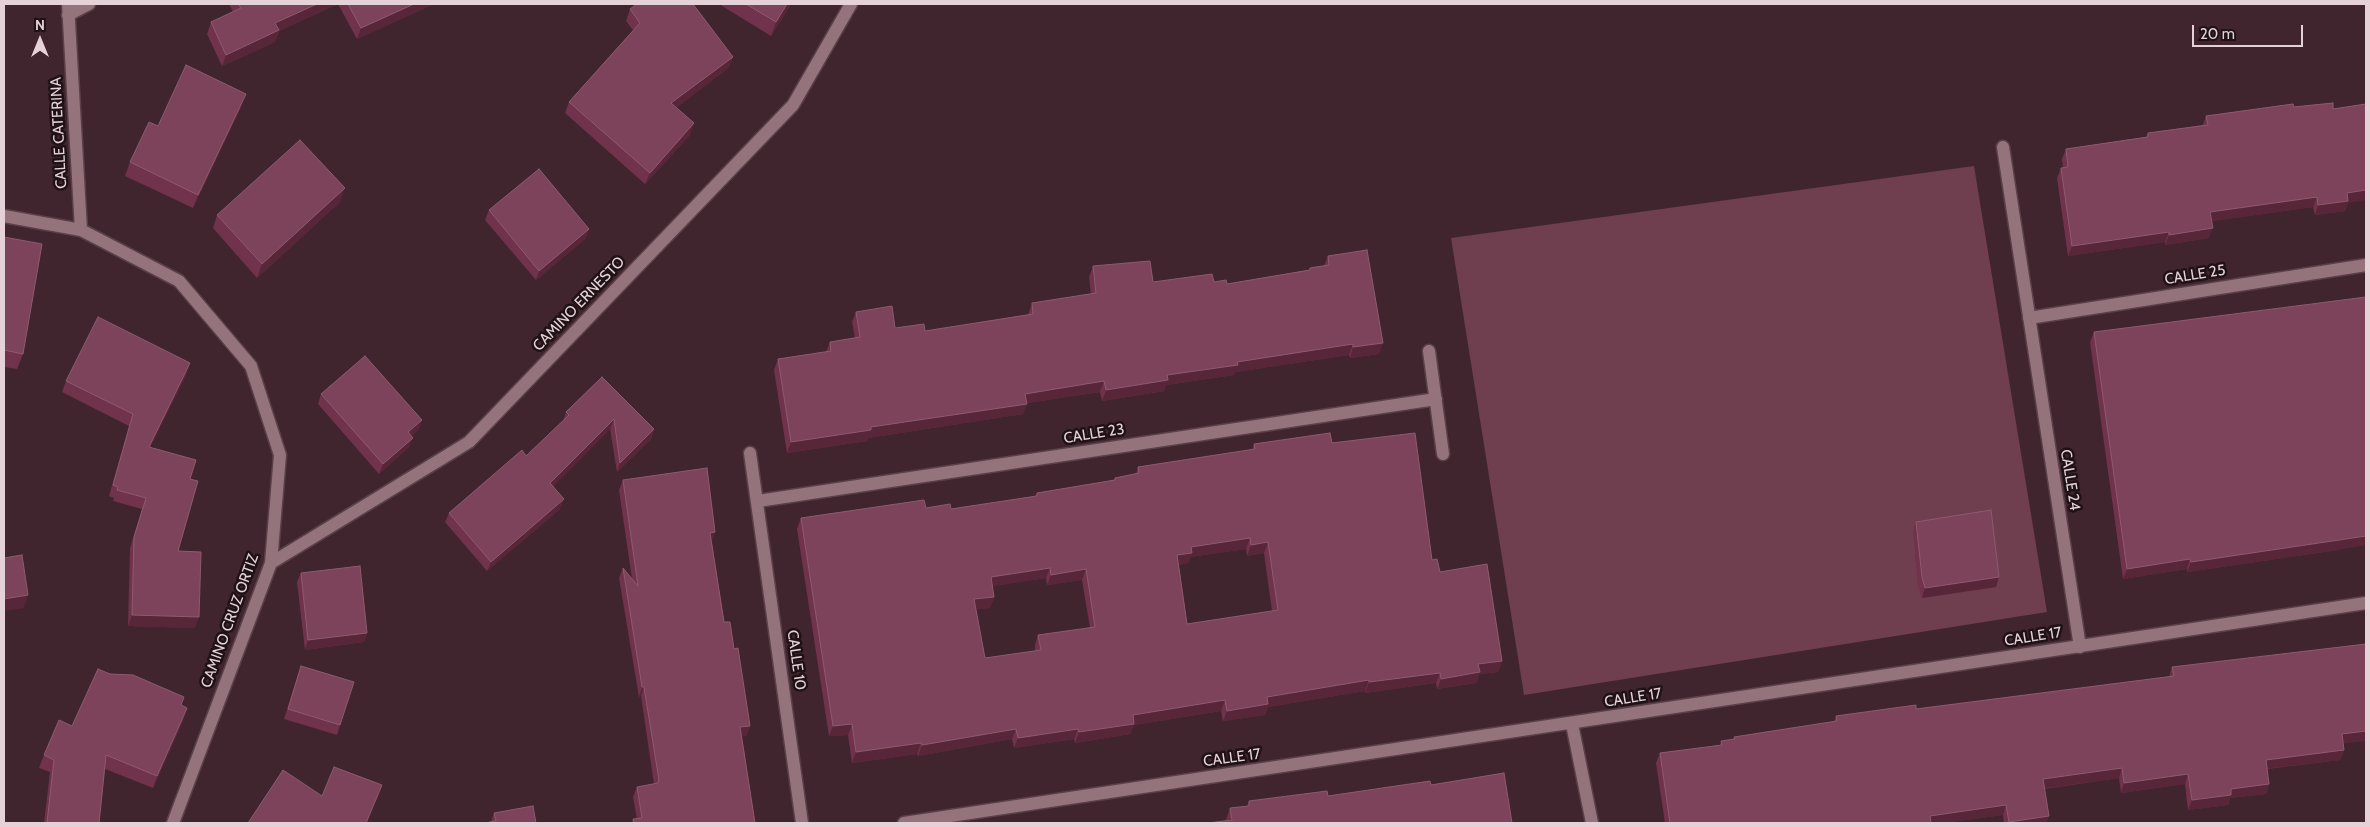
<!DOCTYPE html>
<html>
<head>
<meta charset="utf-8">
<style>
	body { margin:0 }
	#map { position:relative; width:2370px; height:827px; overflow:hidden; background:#40252e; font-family:Cabin,sans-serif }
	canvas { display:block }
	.frame { position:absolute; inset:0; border:5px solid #e5d2d8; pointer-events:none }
	.north { position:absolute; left:15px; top:15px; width:50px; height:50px; -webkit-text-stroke:4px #1f1216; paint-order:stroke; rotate:0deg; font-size:14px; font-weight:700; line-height:20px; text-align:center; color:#e5d2d8 }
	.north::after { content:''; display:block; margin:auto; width:18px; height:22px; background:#e5d2d8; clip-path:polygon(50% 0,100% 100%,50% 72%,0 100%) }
	.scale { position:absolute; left:2192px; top:25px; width:111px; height:22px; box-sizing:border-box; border:2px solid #e5d2d8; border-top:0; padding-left:6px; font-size:15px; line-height:18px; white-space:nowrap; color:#e5d2d8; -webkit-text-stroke:4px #1f1216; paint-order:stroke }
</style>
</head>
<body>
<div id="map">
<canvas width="2370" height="827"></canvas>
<div class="frame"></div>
<div class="north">N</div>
<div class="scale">20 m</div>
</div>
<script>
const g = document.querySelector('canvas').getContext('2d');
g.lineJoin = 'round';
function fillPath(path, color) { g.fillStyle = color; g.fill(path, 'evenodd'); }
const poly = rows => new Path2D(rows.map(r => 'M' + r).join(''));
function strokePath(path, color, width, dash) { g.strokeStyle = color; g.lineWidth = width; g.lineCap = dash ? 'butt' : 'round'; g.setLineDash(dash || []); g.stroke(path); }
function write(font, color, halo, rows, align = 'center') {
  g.font = font + ' Cabin,sans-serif'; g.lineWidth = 5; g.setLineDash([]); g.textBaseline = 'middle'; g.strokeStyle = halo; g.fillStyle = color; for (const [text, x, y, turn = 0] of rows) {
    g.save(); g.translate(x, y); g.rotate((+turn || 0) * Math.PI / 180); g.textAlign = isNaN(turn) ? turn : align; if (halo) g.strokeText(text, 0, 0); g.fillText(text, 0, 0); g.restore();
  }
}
const green = poly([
	[1974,166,2047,612,1524,695,1451,238]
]);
const minor = poly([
	[68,4,81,230],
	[68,15,89,4],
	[2003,147,2080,647],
	[4,216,81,230,179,281,251,366,280,455,271,563,173,823],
	[2029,318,2366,265],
	[1429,351,1443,454],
	[750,453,802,823],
	[758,501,1436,399],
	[271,563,469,442,793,105,851,4],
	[1572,724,1592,823],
	[904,823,2366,603]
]);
const wall = poly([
	[229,4,338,4,279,31,275,42,222,66,207,34,211,22,233,12],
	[338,4,434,4,357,39],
	[719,4,791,4,771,36],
	[630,9,733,57,728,68,676,108,690,135,645,184,565,113,569,102,633,30,626,21],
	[241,107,193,208,125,176,130,162,158,126],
	[2294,107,2348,203,2345,211,2315,215,2313,207,2212,221,2209,238,2165,245,2165,242,2068,256,2057,178,2061,168,2063,168,2062,159,2066,149,2146,137,2148,133,2203,125,2206,116],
	[340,202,257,278,213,228,217,215],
	[489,210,589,229,585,239,536,280,485,220],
	[4,237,23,354,17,369,4,367],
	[1328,256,1379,354,1350,358,1349,355,1235,372,1234,375,1166,385,1164,391,1102,401,1100,392,1027,403,1023,414,868,438,867,441,787,453,774,370,778,359,826,352,830,342,855,338,852,322,856,312,895,328,925,331,1028,315,1032,303,1091,294,1089,277,1093,266,1153,282,1214,282,1227,284,1309,270,1310,268,1324,266],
	[2094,332,2338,550,2187,572,2187,569,2123,579,2090,342],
	[186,375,150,447,190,479,178,551,195,628,128,626,130,548,142,509,113,501,114,498,109,496,129,426,62,392,66,381],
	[602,377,654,429,651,439,617,472,610,429,553,486,560,509,487,571,445,522,449,513,526,456,563,421,566,412],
	[321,394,419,429,411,436,409,447,379,474,318,404],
	[1332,443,1432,560,1502,661,1498,672,1479,674,1476,683,1437,689,1436,683,1365,693,1365,691,1268,707,1265,715,1223,721,1221,711,1134,725,1130,734,1075,743,1074,739,1014,748,1012,739,918,756,917,754,852,763,848,735,829,736,797,529,801,518,926,508,951,509,1035,496,1037,493,1114,480,1115,478,1136,474,1138,467,1252,450,1254,444],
	[1246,549,1247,556,1264,553,1272,611,1187,624,1179,565,1188,563,1190,557],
	[1046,578,1047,585,1082,580,1090,628,1038,635,1035,645,1035,651,985,658,976,609,990,608,994,597,992,586],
	[623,480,712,542,724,622,734,649,750,726,746,736,742,736,755,823,632,823,633,819,637,819,633,797,637,787,654,784,641,696,639,697,619,578,623,568,632,579,619,490],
	[1916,522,1996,587,1922,598,1918,586,1913,531],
	[301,573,367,633,364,642,305,650,297,582],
	[301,666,340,725,337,735,284,719],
	[2172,667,2343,744,2344,750,2340,760,2267,769,2269,784,2266,794,2230,798,2228,805,2188,810,2185,784,2121,793,2119,778,2044,789,2049,816,2046,823,2004,823,2003,815,1944,823,1665,823,1656,763,1660,753,1720,746,1721,741,1733,739,1734,737,1834,722,1836,716,1916,709,2169,677],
	[181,706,183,721,153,788,105,769,99,823,44,823,50,772,39,768,44,755,72,726],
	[1431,785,1226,820,1230,808,1247,806,1249,801,1328,796],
	[494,813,536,823,491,822]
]);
const shadedWall = poly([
	[317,4,338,4,279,31,275,42,222,66,226,55,275,23],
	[414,4,434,4,357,39,361,28],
	[787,4,791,4,771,36,776,22],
	[733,57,728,68,667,115,671,103],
	[246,94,241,107,193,208,198,195],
	[694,123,690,135,645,184,650,173],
	[345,188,340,202,257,278,262,264],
	[2366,190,2366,200,2348,203,2345,211,2315,215,2318,205,2347,193],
	[2317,197,2313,207,2207,222,2210,212],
	[2213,228,2209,238,2165,245,2169,235],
	[589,229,585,239,536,280,539,271],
	[2169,232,2165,242,2068,256,2072,246],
	[1383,343,1379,354,1350,358,1353,347],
	[1353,344,1349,355,1235,372,1234,375,1166,385,1164,391,1102,401,1106,390,1167,375,1237,362],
	[190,363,186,375,145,458,149,447],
	[1104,381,1100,392,1021,404,1025,394],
	[1027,404,1023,414,868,438,867,441,787,453,791,442,871,427],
	[614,419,610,429,547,493,550,483],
	[422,420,419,429,405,441,408,432],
	[654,429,651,439,617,472,620,463],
	[413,438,409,447,379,474,383,464],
	[564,499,560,509,487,571,491,562],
	[715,532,712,542,710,533],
	[2366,536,2366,545,2338,550,2187,572,2191,562],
	[1250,538,1246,549,1190,557,1188,563,1173,566,1177,555,1191,547],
	[1268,542,1264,553,1247,556,1251,545],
	[2190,559,2187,569,2123,579,2127,569],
	[1050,568,1046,578,987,587,991,577],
	[1086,569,1082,580,1047,585,1051,575],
	[1999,577,1996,587,1922,598,1925,588],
	[28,595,24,608,4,611,4,599],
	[994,597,990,608,970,610,974,599],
	[132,615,199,617,195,628,128,626],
	[367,633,364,642,305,650,308,640],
	[1502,661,1498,672,1479,674,1476,683,1437,689,1441,679,1478,664],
	[1440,673,1436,683,1365,693,1369,682],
	[1369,680,1365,691,1268,707,1265,715,1223,721,1227,711,1267,697],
	[642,687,644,687,641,696,639,697],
	[1225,700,1221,711,1134,725,1130,734,1075,743,1079,732,1133,715],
	[187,708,183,721,153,788,157,776],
	[852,724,848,735,829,736,833,726],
	[750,726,746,736,737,737,740,727],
	[1016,729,1012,739,918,756,922,745],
	[1078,729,1074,739,1014,748,1018,738],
	[2366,731,2366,741,2338,744,2342,734],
	[921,743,917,754,852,763,856,752],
	[2344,750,2340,760,2263,769,2266,760],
	[2122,768,2119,778,2040,789,2043,779],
	[2188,774,2185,784,2121,793,2124,783],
	[2269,784,2266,794,2230,798,2228,805,2188,810,2192,800,2231,789],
	[382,785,367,823,366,823],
	[2006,805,2003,815,1944,823,1927,823,1930,816],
	[2049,816,2046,823,2009,823,2009,822]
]);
const building = poly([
	[238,4,317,4,275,23,279,30,226,55,211,22,241,8,238,4],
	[348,4,414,4,361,28,348,4],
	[637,4,693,4,733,57,671,103,694,123,650,173,569,102,640,23,630,9,637,4],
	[746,4,787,4,776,22,746,4],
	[186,65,246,94,198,195,130,162,149,122,158,126,186,65],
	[2333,103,2333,109,2366,104,2366,190,2347,193,2348,201,2318,205,2317,197,2210,212,2213,228,2169,235,2169,232,2072,246,2061,168,2068,167,2066,149,2148,137,2148,133,2208,125,2206,116,2293,104,2294,107,2333,103],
	[300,140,345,188,262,264,217,215,300,140],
	[539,169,589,229,539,271,489,210,539,169],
	[4,237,42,244,23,354,4,350,4,237],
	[1367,250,1383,343,1353,347,1353,344,1237,362,1238,365,1167,375,1168,380,1106,390,1104,381,1025,394,1027,404,871,427,871,430,791,442,778,359,831,351,830,342,860,337,856,312,892,306,895,328,924,324,925,331,1033,314,1032,303,1096,293,1093,266,1150,261,1153,282,1212,274,1214,282,1226,280,1227,284,1310,270,1310,268,1329,265,1328,256,1367,250],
	[2366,297,2366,536,2191,562,2190,559,2127,569,2094,332,2366,297],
	[98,317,190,363,149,447,196,460,190,479,198,481,178,551,201,552,199,617,132,615,134,537,146,498,117,490,118,487,113,485,133,414,66,381,98,317],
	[365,356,422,420,408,432,413,438,383,464,321,394,365,356],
	[602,377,654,429,620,463,614,419,550,483,564,499,491,562,449,513,522,450,526,456,569,415,566,412,602,377],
	[1330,433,1332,443,1415,433,1432,560,1437,559,1440,572,1487,564,1502,661,1478,664,1480,672,1441,679,1440,673,1369,682,1369,680,1267,697,1268,704,1227,711,1225,700,1133,715,1134,724,1079,732,1078,729,1018,738,1016,729,922,745,921,743,856,752,852,724,833,726,801,518,924,500,926,508,950,504,951,509,1037,496,1037,493,1115,480,1115,478,1139,473,1138,467,1255,449,1254,444,1330,433],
	[1250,538,1251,545,1268,542,1278,610,1187,624,1177,555,1192,553,1191,547,1250,538],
	[1050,568,1051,575,1086,569,1095,627,1038,635,1041,650,985,658,974,599,994,597,991,577,1050,568],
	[707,468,715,532,710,533,724,622,730,622,734,649,738,648,750,726,740,727,755,823,634,823,633,819,642,818,637,787,658,783,659,780,644,687,642,687,623,568,638,586,623,480,707,468],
	[1991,510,1999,577,1925,588,1922,577,1916,522,1991,510],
	[22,555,28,595,4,599,4,558,22,555],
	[360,566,367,633,308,640,301,573,360,566],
	[2366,644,2366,731,2342,734,2344,750,2266,760,2269,784,2231,789,2231,795,2192,800,2188,774,2124,783,2122,768,2043,779,2049,816,2009,822,2006,805,1930,816,1931,823,1670,823,1660,753,1722,745,1721,741,1735,739,1734,737,1837,721,1836,716,1916,705,1916,709,2174,676,2172,667,2366,644],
	[301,666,354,682,340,725,288,709,301,666],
	[98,669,110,674,133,675,184,697,181,705,187,708,157,776,106,755,99,823,47,823,54,760,44,755,59,720,72,726,98,669],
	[334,767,382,785,366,823,248,823,283,770,322,796,334,767],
	[1504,773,1512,823,1208,823,1232,820,1230,808,1249,806,1249,801,1327,791,1328,796,1430,781,1431,785,1504,773],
	[533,806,536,823,484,823,496,821,494,813,533,806]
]);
const streetNames = [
	["CALLE CATERINA",59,133,-93],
	["CALLE 25",2195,275,-9],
	["CAMINO ERNESTO",579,304,-46],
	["CALLE 23",1094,434,-9],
	["CALLE 24",2070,480,81],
	["CAMINO CRUZ ORTIZ",230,621,-70],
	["CALLE 17",2033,637,-9],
	["CALLE 10",796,660,82],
	["CALLE 17",1633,698,-9],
	["CALLE 17",1232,758,-8]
];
fillPath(green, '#6f3e4f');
strokePath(minor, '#5a4149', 15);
strokePath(minor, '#94737d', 12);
fillPath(wall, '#71324b');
fillPath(shadedWall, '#582639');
fillPath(building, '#7d435a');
strokePath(building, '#8e5a6e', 1);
write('15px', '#e5d2d8', '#1f1216', streetNames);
</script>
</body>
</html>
